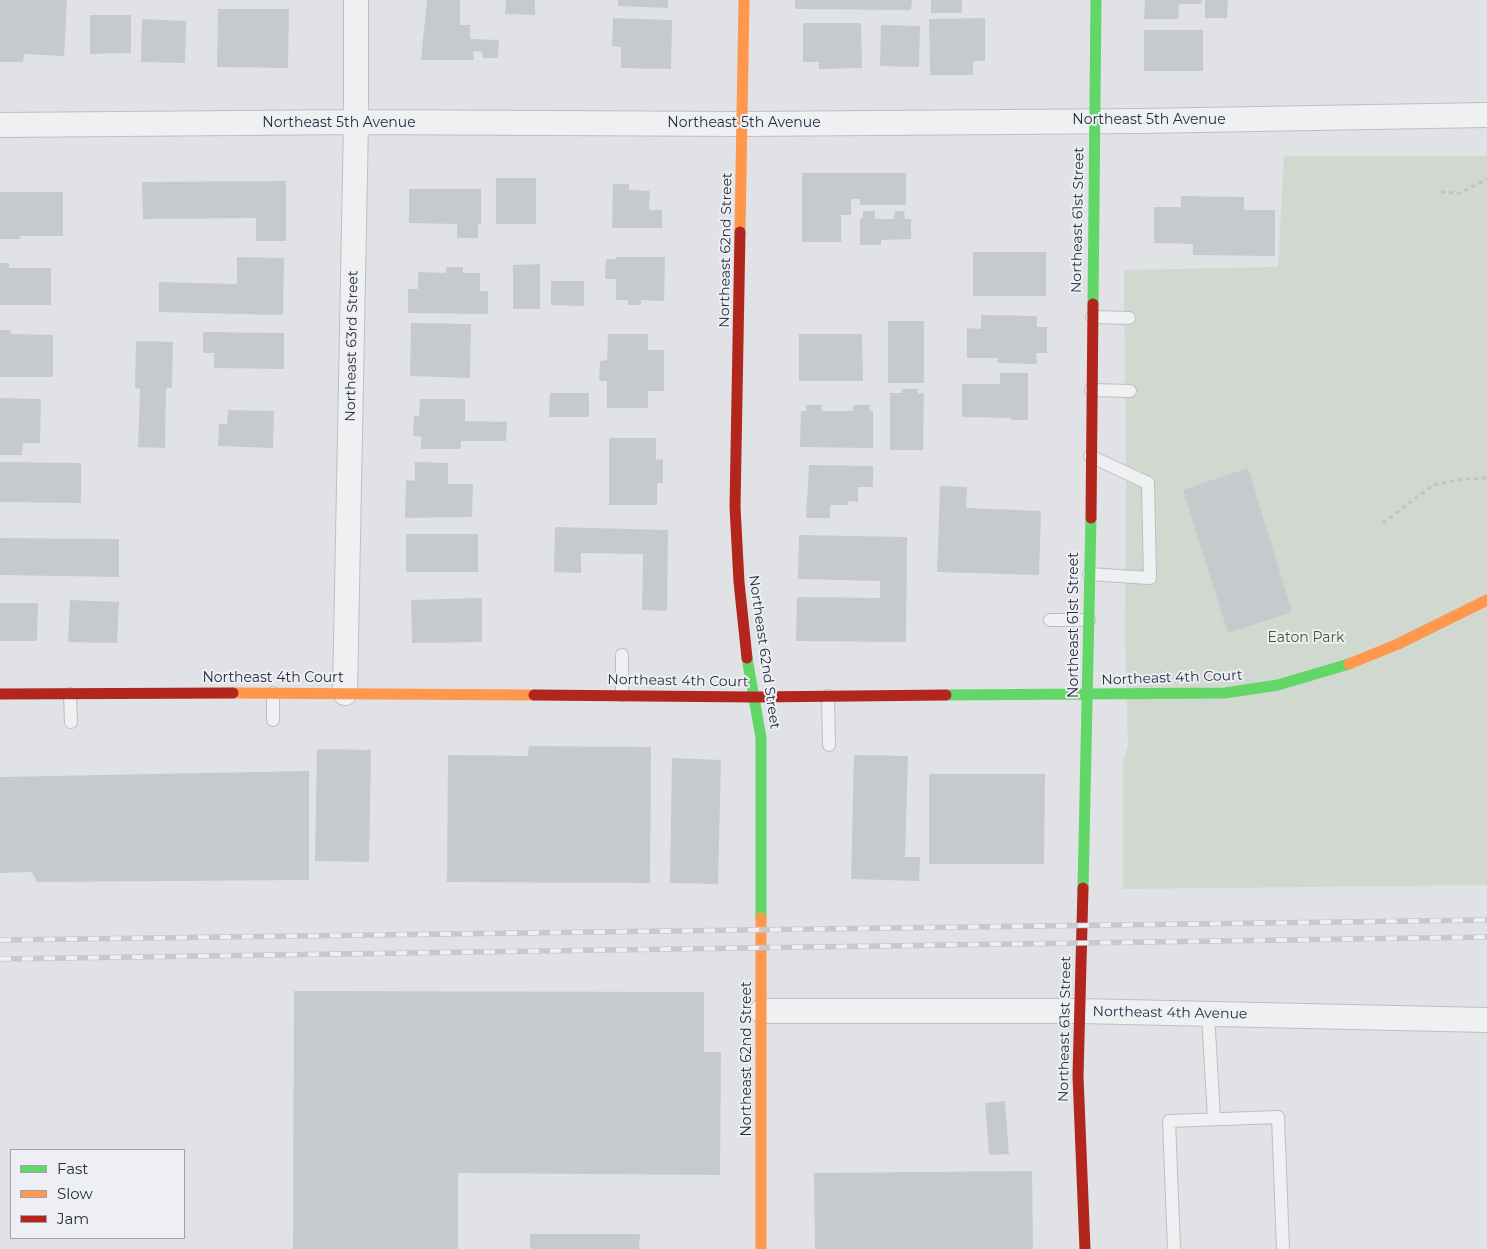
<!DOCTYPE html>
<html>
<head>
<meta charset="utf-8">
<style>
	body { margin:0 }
	#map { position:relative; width:1487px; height:1249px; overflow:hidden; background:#e0e2e5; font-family:Montserrat,sans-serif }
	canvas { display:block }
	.legend { position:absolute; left:10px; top:1149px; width:175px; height:90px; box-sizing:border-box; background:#edeff4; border:1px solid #9ea2ab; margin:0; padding:6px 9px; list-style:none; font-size:15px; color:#282e3d }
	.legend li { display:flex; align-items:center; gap:10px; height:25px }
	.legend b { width:25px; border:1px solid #9ea2ab }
</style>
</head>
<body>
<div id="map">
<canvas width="1487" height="1249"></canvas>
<ul class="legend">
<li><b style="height:6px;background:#63d668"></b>Fast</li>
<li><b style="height:6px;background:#ff974d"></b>Slow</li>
<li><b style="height:6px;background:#b3261e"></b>Jam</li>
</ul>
</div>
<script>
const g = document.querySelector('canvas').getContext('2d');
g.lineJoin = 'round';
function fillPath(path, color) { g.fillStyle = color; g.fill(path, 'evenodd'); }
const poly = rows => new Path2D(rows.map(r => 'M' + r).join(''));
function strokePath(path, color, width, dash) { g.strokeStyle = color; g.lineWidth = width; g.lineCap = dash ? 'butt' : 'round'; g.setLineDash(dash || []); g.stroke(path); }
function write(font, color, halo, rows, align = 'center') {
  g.font = font + ' Montserrat,sans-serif'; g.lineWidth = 4; g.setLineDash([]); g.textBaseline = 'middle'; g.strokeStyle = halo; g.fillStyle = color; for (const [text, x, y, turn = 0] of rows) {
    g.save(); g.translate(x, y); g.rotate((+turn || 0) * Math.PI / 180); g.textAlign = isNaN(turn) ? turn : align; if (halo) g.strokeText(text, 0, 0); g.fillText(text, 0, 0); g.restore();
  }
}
const green = poly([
	[1284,156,1487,156,1487,885,1123,889,1123,762,1128,745,1125,639,1126,464,1124,270,1278,267]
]);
const building = poly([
	[0,0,67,0,64,56,24,54,23,62,0,62],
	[427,0,460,0,460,25,470,25,470,39,499,40,498,58,483,58,482,52,473,51,474,60,421,60],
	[506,0,535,0,535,15,505,14],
	[618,0,668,0,668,8,618,6],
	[795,0,912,0,911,10,795,9],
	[931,0,962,0,962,13,931,13],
	[1145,0,1202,0,1201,4,1179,4,1178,19,1144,19],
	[1205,0,1228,0,1227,18,1205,18],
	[218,9,289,9,288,68,217,67],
	[90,15,131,15,131,53,90,54],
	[613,18,672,20,671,69,621,68,621,47,612,46],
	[985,18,985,61,973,61,973,75,930,75,929,19],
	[142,19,186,21,185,63,141,62],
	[803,23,861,23,862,68,819,69,819,62,803,62],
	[881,25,920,26,919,67,880,66],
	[1144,30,1203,30,1203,71,1144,71],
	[802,173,906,173,906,205,860,205,860,199,851,199,851,215,841,215,841,242,802,242],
	[496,178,536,178,536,224,496,224],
	[286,181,286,241,256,241,256,218,143,219,142,182],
	[613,184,629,184,629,190,650,191,649,210,662,210,662,228,612,228],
	[409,189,481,189,481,224,478,223,478,238,457,238,457,224,409,223],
	[0,192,63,192,63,236,19,236,20,239,0,239],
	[1181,196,1244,197,1244,210,1275,210,1275,256,1193,255,1193,244,1154,243,1154,207,1181,207],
	[863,211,875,211,875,219,894,219,895,211,904,211,905,219,911,219,911,239,881,240,881,245,860,245,860,219,863,218],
	[973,252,1046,252,1046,296,973,296],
	[237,257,284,258,283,315,159,312,159,282,237,284],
	[616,257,665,257,664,301,641,300,641,305,628,305,628,300,616,300,616,279,605,279,606,259,616,259],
	[0,263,9,263,9,268,51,268,51,305,0,305],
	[540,264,540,309,513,309,513,265],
	[446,267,463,267,463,273,480,273,480,291,488,291,488,314,408,313,408,289,418,289,418,272,446,273],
	[551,281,584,281,584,306,551,305],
	[981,315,1037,316,1037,327,1047,327,1047,353,1036,353,1037,364,997,363,998,358,967,358,967,328,981,329],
	[888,321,924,321,924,383,888,383],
	[411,323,471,324,470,378,410,376],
	[0,330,11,330,11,334,53,335,53,377,0,377],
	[203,332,284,333,284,369,214,368,214,353,203,353],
	[608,334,648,334,648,350,664,350,664,391,648,391,648,408,607,408,607,381,599,381,600,361,607,360],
	[799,334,862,334,863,381,799,381],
	[136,341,173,342,172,388,166,388,165,448,138,447,140,389,135,388],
	[1000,373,1028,373,1028,420,1011,420,1011,418,962,417,962,384,1000,384],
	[902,389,918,389,918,394,924,393,923,450,890,450,890,393,902,393],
	[550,393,589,393,589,417,549,417],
	[0,398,41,399,40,443,23,443,22,455,0,455],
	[420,399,465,399,465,421,507,422,506,441,461,441,461,449,421,449,421,437,413,436,414,416,419,416],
	[806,405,822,405,822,411,853,411,853,405,870,405,870,411,873,411,873,448,800,447,801,411,806,411],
	[228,410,274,411,273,448,218,446,219,424,227,424],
	[609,438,656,438,656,460,663,459,663,483,657,483,657,505,609,505],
	[0,462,81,463,81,503,0,502],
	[415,462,448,463,448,484,473,484,472,517,405,518,406,480,415,481],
	[809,465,873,466,873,487,858,487,858,502,848,501,848,505,830,505,830,518,806,518],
	[1248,468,1292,612,1228,633,1183,490],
	[940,486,967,487,966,508,1041,511,1039,575,937,572],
	[555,527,668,530,667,611,642,610,643,554,581,553,581,573,554,572],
	[406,534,478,534,478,572,406,572],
	[799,535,907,537,906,642,796,641,797,597,880,598,880,581,798,579],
	[0,538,119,539,119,577,0,575],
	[482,598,482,642,412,643,411,600],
	[70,600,119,602,117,643,68,642],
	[0,603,38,603,37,641,0,641],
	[529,746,651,747,650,883,447,882,448,755,528,756],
	[317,749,371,750,369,862,315,861],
	[854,755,908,756,905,857,920,857,919,881,851,879],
	[672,758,721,760,718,884,670,883],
	[309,771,309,880,37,882,32,872,0,873,0,777],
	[929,774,1045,774,1044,864,929,864],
	[294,991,704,992,704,1052,721,1052,720,1175,458,1173,458,1249,293,1249],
	[1005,1101,1009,1154,989,1155,985,1103],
	[1032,1171,1033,1249,815,1249,814,1173],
	[530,1234,640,1234,639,1249,530,1249]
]);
const path = poly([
	[1441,192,1460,193,1487,179],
	[1383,523,1433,485,1462,479,1487,478]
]);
const lane = poly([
	[1092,317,1129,318],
	[1091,390,1130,391],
	[1089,574,1150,578,1148,483,1090,456],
	[1050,620,1089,620],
	[622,655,622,695],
	[273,693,273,720],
	[70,694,71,722],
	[828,696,829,745],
	[1208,1014,1214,1118],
	[1174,1249,1169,1121,1278,1117,1283,1249]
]);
const street = poly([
	[0,125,356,122,743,124,1141,121,1487,115],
	[345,693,356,122,356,0],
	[762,1011,1079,1011,1487,1020]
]);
const fast = poly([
	[1093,304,1096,0],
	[747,658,761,738,761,918],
	[946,695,1225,693,1278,685,1349,664],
	[1083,888,1091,518]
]);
const slow = poly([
	[740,232,744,0],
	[1349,664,1398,644,1487,600],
	[233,693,534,695],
	[761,918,761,1249]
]);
const jam = poly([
	[740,232,735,507,739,582,747,658],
	[1091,518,1093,304],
	[0,694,233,693],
	[534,695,755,697,946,695],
	[1083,888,1078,1076,1085,1249]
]);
const rail = poly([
	[0,940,1487,920],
	[0,959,1487,937]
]);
const streetNames = [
	["Northeast 5th Avenue",1149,120],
	["Northeast 5th Avenue",339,123],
	["Northeast 5th Avenue",744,123],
	["Northeast 61st Street",1078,220,-89],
	["Northeast 62nd Street",726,250,-89],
	["Northeast 63rd Street",352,346,-89],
	["Northeast 61st Street",1074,625,-90],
	["Northeast 62nd Street",764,652,82],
	["Northeast 4th Court",273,678],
	["Northeast 4th Court",1172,678,-2],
	["Northeast 4th Court",678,681,1],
	["Northeast 4th Avenue",1170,1013,1],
	["Northeast 61st Street",1065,1029,-89],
	["Northeast 62nd Street",747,1059,-90]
];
const parkNames = [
	["Eaton Park",1306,638]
];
fillPath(green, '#d0d8d0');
fillPath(building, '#c7cacd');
strokePath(lane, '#bdbfc2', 14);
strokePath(street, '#bdbfc2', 26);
strokePath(path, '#c1c3c8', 3, [4, 4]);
strokePath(lane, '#eff0f1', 12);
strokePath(street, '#eff0f1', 24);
strokePath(fast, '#63d668', 11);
strokePath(slow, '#ff974d', 11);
strokePath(jam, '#b3261e', 11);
strokePath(rail, '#c8c9cc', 5.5);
strokePath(rail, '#edeff4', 4, [11]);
write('14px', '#282e3d', '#edeff4', streetNames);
write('14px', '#3a5836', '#edeff4', parkNames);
</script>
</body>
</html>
